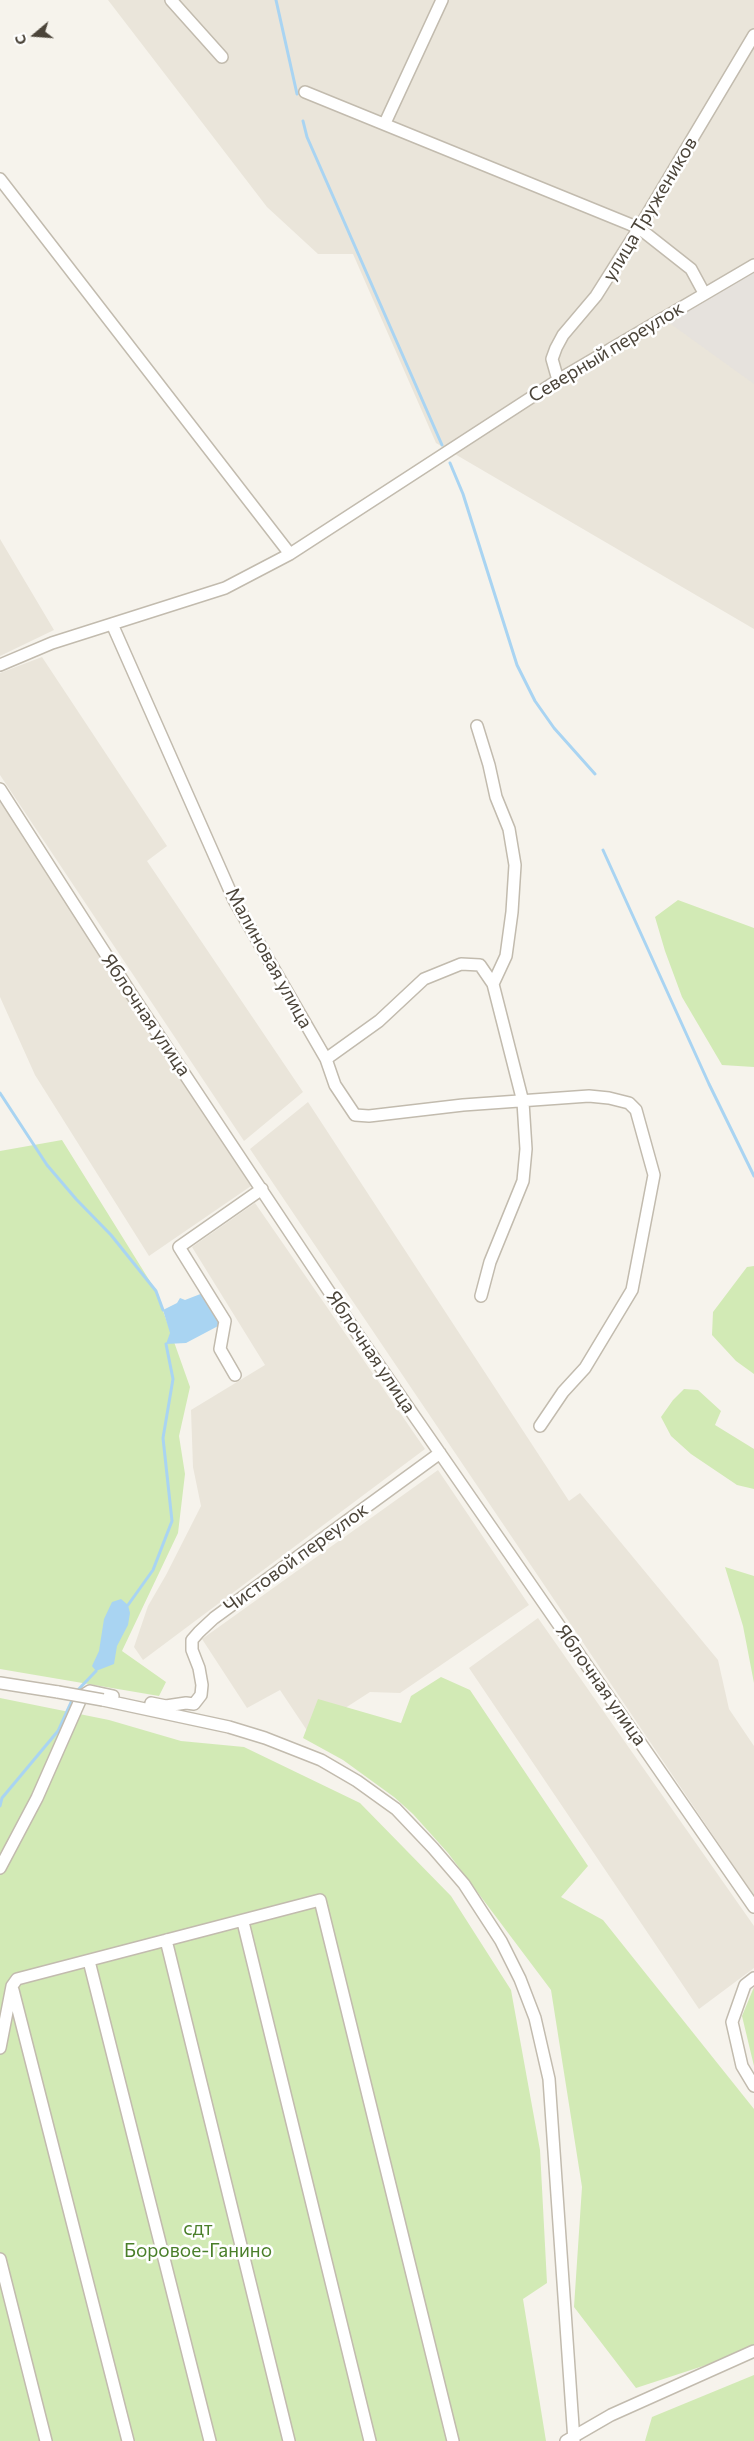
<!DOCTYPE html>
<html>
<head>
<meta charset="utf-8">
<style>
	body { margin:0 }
	#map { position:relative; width:754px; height:2441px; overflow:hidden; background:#f6f3ec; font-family:Commissioner,sans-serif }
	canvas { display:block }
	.north { position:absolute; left:10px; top:10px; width:50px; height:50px; -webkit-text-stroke:4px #fff; paint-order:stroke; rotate:252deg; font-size:14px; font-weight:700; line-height:20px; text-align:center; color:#4b4439 }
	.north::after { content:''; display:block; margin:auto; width:18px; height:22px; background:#4b4439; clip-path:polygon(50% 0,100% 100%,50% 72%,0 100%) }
</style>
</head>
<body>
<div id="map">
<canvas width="754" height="2441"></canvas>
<div class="north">С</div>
</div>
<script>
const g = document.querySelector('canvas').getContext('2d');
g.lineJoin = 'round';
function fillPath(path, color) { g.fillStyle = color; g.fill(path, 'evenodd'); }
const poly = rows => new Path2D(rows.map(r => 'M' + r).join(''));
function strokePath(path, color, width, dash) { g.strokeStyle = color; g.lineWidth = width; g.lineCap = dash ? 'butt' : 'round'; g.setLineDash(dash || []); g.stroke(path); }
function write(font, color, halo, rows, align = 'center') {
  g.font = font + ' Commissioner,sans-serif'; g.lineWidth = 5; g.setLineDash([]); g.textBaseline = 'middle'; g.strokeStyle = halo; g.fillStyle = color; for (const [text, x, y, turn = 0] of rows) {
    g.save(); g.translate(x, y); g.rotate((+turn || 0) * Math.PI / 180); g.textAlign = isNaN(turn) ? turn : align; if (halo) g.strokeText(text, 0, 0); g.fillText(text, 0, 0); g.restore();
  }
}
const residential = poly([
	[108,0,754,0,754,629,436,443,353,254,318,254,267,207],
	[0,539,54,630,0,656],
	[42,657,167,846,147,861,303,1092,244,1141,0,775,0,673],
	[0,799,251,1186,149,1256,35,1075,0,997],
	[308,1102,569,1501,580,1493,718,1660,729,1709,754,1746,754,1896,250,1149],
	[255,1203,425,1449,143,1660,134,1647,148,1606,166,1575,201,1506,193,1467,191,1410,265,1365,192,1247],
	[438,1470,529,1605,400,1693,370,1692,308,1732,280,1690,247,1708,202,1639],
	[538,1618,754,1926,754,1968,699,2009,469,1668]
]);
const industrial = poly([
	[754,272,754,384,668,322]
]);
const green = poly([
	[678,900,754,928,754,1067,722,1065,682,997,665,951,655,917],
	[62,1140,156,1291,190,1387,179,1436,185,1474,178,1533,122,1651,166,1682,159,1696,0,1669,0,1151],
	[754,1266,754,1374,736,1361,712,1335,713,1312,747,1267],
	[684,1389,698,1390,721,1411,715,1425,754,1449,754,1489,737,1485,691,1454,671,1436,661,1417,673,1400],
	[725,1567,754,1576,754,1683,743,1626],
	[441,1677,470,1690,588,1866,561,1897,603,1920,754,2109,754,2349,749,2351,636,2388,574,2307,582,2187,551,1990,448,1853,413,1814,394,1797,343,1760,303,1738,318,1699,401,1723,411,1696],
	[0,1698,109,1720,181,1741,244,1747,360,1803,451,1896,511,1990,540,2150,547,2283,523,2299,546,2441,0,2441],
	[754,1987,754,2066,742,2016],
	[754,2375,754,2441,645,2441,652,2417]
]);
const water = poly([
	[203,1293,220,1325,186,1343,166,1344,170,1333,163,1310,177,1303,180,1298,185,1300],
	[121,1599,128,1605,130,1613,128,1625,117,1646,114,1664,96,1671,92,1666,99,1651,104,1619,112,1602]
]);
const stream = poly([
	[276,0,297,94],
	[303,121,307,137,442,445],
	[450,463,463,494,517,665,535,701,554,728,595,774],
	[603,850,709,1084,754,1176],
	[0,1093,47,1165,76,1199,111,1235,156,1291,163,1310],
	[128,1605,153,1570,172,1521,163,1438,173,1379,166,1344],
	[76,1692,96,1671],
	[0,1806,2,1798,58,1731,73,1698]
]);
const street = poly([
	[171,0,222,57],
	[305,92,639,228,691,269,704,293],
	[385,123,442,0],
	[0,179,290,554],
	[558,380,552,359,556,348,563,335,596,296,639,228,754,35],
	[112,624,234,900,326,1059,335,1085,355,1115,369,1116,463,1105,589,1096,609,1098,629,1103,636,1110,654,1175,632,1290,585,1368,563,1392,540,1426],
	[0,665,52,643,225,588,290,554,558,380,754,265],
	[477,726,489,765,496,797,509,829,515,865,512,912,506,956,493,984],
	[0,789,130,992,354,1329,754,1907],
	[326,1059,379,1021,424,979,461,964,480,965,493,984,523,1102,526,1149,523,1181,490,1262,481,1296],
	[235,1375,220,1349,225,1321,179,1247,262,1189],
	[0,1683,58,1692],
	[103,1700,229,1727,265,1738,321,1760,357,1781,396,1809,433,1848,464,1884,501,1941,520,1979,535,2018,549,2079,574,2441],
	[151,1703,166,1706,186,1703,194,1704,201,1695,202,1685,199,1668,192,1650,192,1640,199,1632,214,1618,440,1453],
	[0,1868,37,1798,82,1696,90,1691,113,1696],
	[243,1922,370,2441],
	[166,1940,289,2441],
	[89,1961,210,2441],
	[754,1978,745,1985,732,2022,742,2066,754,2086],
	[13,1990,128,2441],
	[0,2048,12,1986,17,1979,320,1900,453,2441],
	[0,2259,46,2441],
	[566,2441,611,2415,754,2351]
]);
const streetBridge = poly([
	[58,1692,103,1700]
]);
const streetNames = [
	["улица Тружеников",650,209,-59],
	["Северный переулок",606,352,-31],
	["Малиновая улица",269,958,61],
	["Яблочная улица",146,1015,56],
	["Яблочная улица",371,1352,56],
	["Чистовой переулок",296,1558,-36],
	["Яблочная улица",601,1685,55]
];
const parkNames = [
	["сдт",198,2229],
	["Боровое-Ганино",198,2251]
];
fillPath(residential, '#eae5da');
fillPath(industrial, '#e6e2dd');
fillPath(green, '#d2eab5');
fillPath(water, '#a9d4f2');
strokePath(stream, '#a9d4f2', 3);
strokePath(street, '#c2bbae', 14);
strokePath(street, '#fff', 11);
strokePath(streetBridge, '#c2bbae', 14, []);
strokePath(streetBridge, '#fff', 11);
write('19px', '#4b4439', '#fff', streetNames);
write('19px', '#4a7f2a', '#fff', parkNames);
</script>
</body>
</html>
